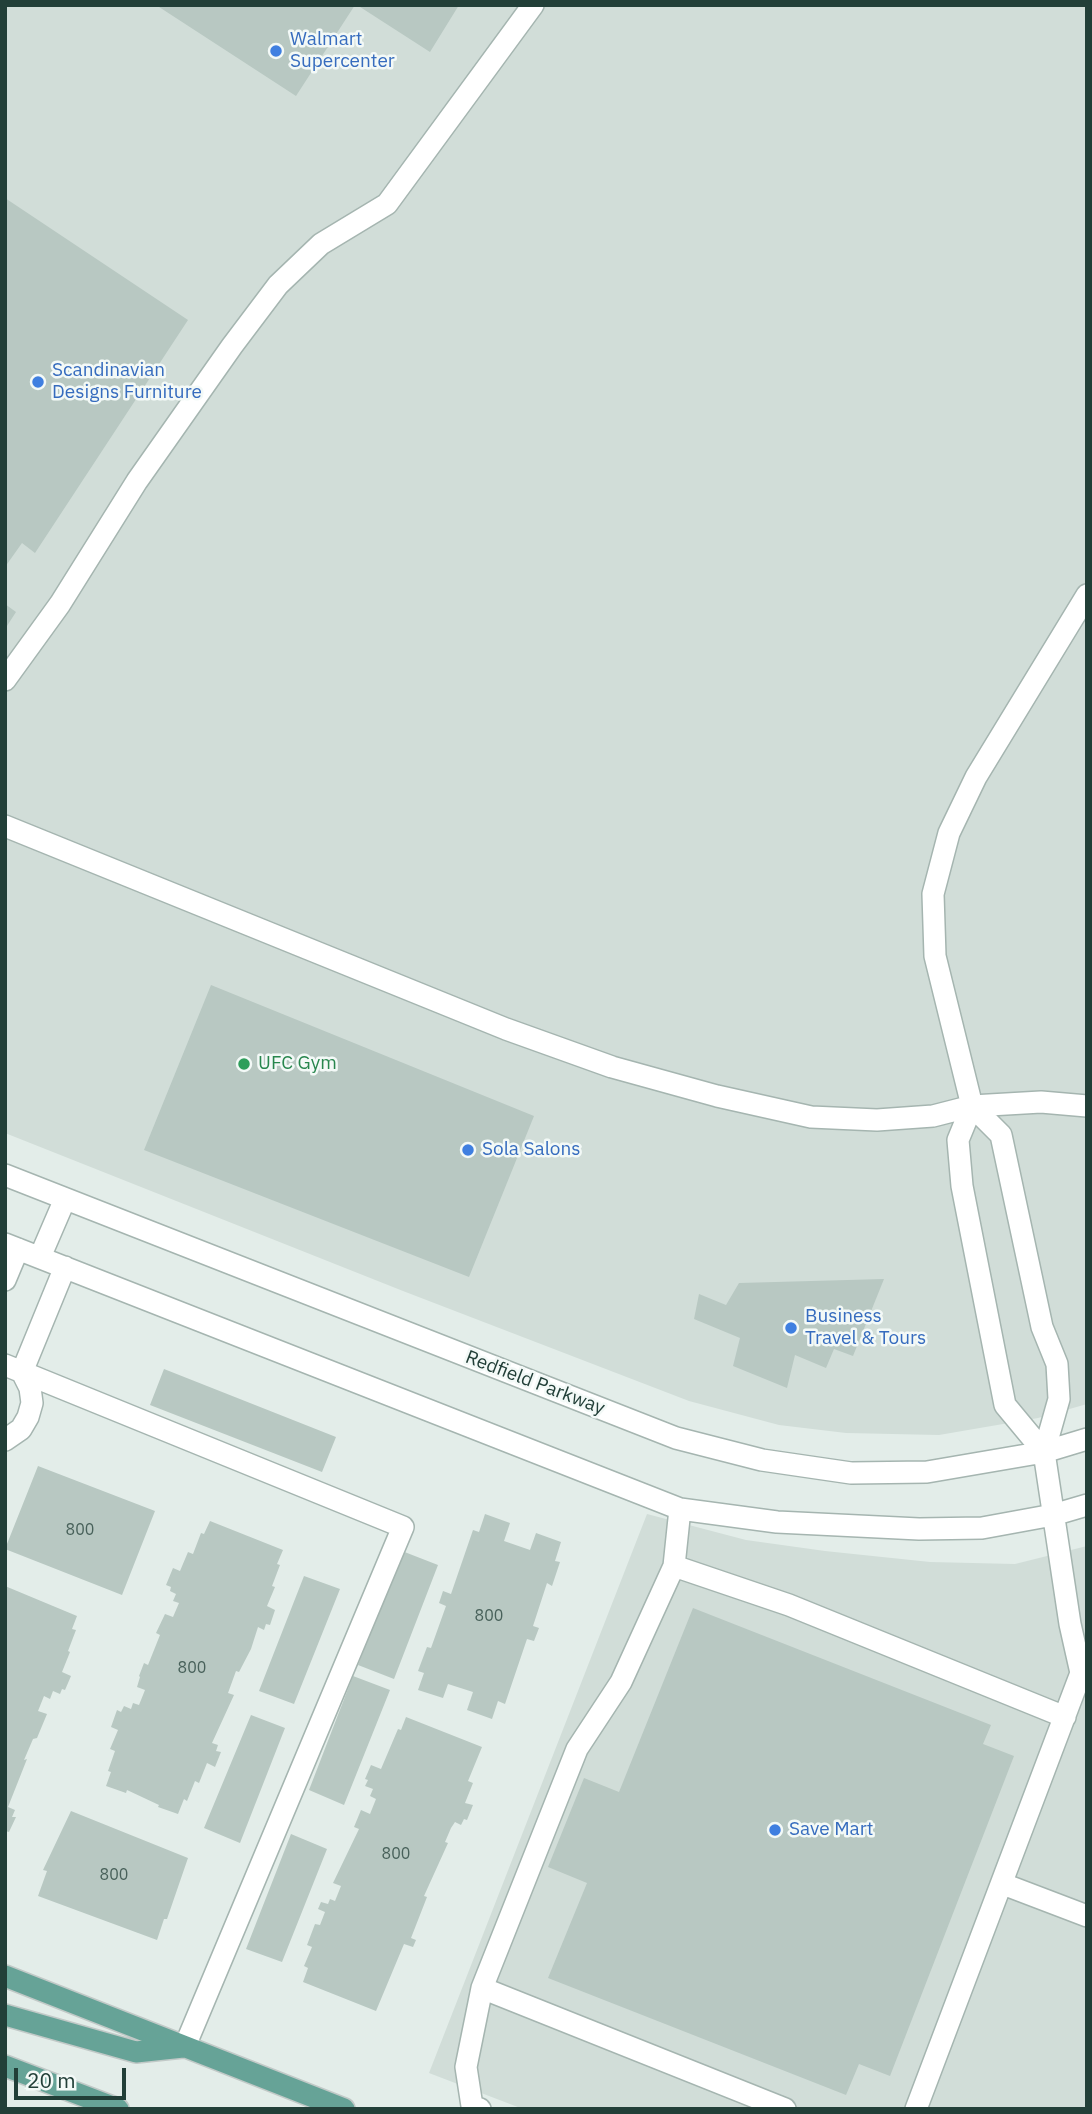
<!DOCTYPE html>
<html>
<head>
<meta charset="utf-8">
<style>
	body { margin:0 }
	#map { position:relative; width:1092px; height:2114px; overflow:hidden; background:#e3ede9; font-family:"IBM Plex Sans",sans-serif }
	canvas { display:block }
	.frame { position:absolute; inset:0; border:7px solid #223f38; pointer-events:none }
	.scale { position:absolute; left:14px; top:2068px; width:112px; height:32px; box-sizing:border-box; border:4px solid #223f38; border-top:0; padding-left:9px; font-size:21px; line-height:24px; white-space:nowrap; color:#223f38; -webkit-text-stroke:5px #f3f9f7; paint-order:stroke }
</style>
</head>
<body>
<div id="map">
<canvas width="1092" height="2114"></canvas>
<div class="frame"></div>
<div class="scale">20 m</div>
</div>
<script>
const g = document.querySelector('canvas').getContext('2d');
g.lineJoin = 'round';
function fillPath(path, color) { g.fillStyle = color; g.fill(path, 'evenodd'); }
const poly = rows => new Path2D(rows.map(r => 'M' + r).join(''));
function strokePath(path, color, width, dash) { g.strokeStyle = color; g.lineWidth = width; g.lineCap = dash ? 'butt' : 'round'; g.setLineDash(dash || []); g.stroke(path); }
function write(font, color, halo, rows, align = 'center') {
  g.font = font + ' "IBM Plex Sans",sans-serif'; g.lineWidth = 5; g.setLineDash([]); g.textBaseline = 'middle'; g.strokeStyle = halo; g.fillStyle = color; for (const [text, x, y, turn = 0] of rows) {
    g.save(); g.translate(x, y); g.rotate((+turn || 0) * Math.PI / 180); g.textAlign = isNaN(turn) ? turn : align; if (halo) g.strokeText(text, 0, 0); g.fillText(text, 0, 0); g.restore();
  }
}
const built = poly([
	[5,5,1087,5,1087,1404,1038,1418,939,1435,846,1433,779,1425,689,1401,403,1291,5,1133],
	[647,1514,746,1540,825,1551,930,1562,1015,1564,1087,1546,1087,2109,523,2109,429,2073]
]);
const building = poly([
	[156,5,355,5,296,96],
	[357,5,459,5,430,52],
	[5,198,188,320,35,553,22,543,5,567],
	[5,604,16,612,5,629],
	[211,985,534,1116,469,1277,144,1150],
	[884,1279,853,1356,834,1349,826,1368,795,1355,787,1388,733,1366,740,1338,694,1319,699,1294,726,1305,739,1283],
	[164,1369,336,1437,322,1472,150,1405],
	[38,1466,155,1511,122,1595,5,1549],
	[485,1514,510,1523,504,1541,530,1550,536,1533,561,1542,555,1561,560,1562,552,1586,547,1583,533,1626,539,1628,534,1641,527,1639,505,1704,498,1701,492,1719,467,1710,473,1692,448,1684,443,1698,418,1690,424,1673,418,1671,427,1647,431,1648,446,1606,439,1603,443,1591,451,1594,473,1530,479,1532],
	[210,1521,283,1550,277,1564,280,1565,272,1586,275,1587,267,1606,275,1610,270,1625,266,1624,264,1630,258,1627,251,1649,239,1672,236,1671,228,1693,234,1695,212,1743,218,1745,216,1751,221,1752,215,1767,207,1763,199,1783,195,1781,187,1801,184,1799,178,1814,158,1807,159,1805,127,1790,126,1793,106,1786,111,1772,108,1771,115,1751,110,1749,118,1730,111,1727,117,1710,121,1712,124,1706,131,1709,133,1703,139,1705,145,1690,137,1687,140,1677,139,1676,144,1663,148,1665,160,1635,156,1633,165,1614,173,1617,179,1603,173,1601,176,1594,170,1591,171,1587,166,1585,173,1568,180,1571,188,1552,193,1554,201,1533,204,1534],
	[402,1551,438,1565,394,1679,358,1665],
	[304,1576,340,1589,294,1704,259,1691],
	[5,1586,77,1616,72,1629,76,1630,68,1651,70,1652,62,1672,71,1676,65,1690,62,1689,60,1694,53,1691,50,1699,44,1696,38,1711,47,1714,37,1738,33,1739,24,1760,27,1759,8,1807,15,1810,12,1817,16,1817,9,1832,5,1831],
	[693,1608,991,1725,983,1744,1014,1756,890,2076,859,2064,846,2095,548,1978,587,1883,548,1867,584,1778,619,1792],
	[353,1676,390,1690,344,1805,309,1790],
	[251,1715,285,1728,240,1843,204,1828],
	[406,1717,482,1747,468,1781,473,1783,465,1803,473,1805,467,1820,464,1819,461,1825,455,1822,451,1828,445,1842,448,1843,424,1896,427,1897,411,1938,416,1940,413,1947,404,1944,376,2011,303,1982,308,1968,304,1966,312,1947,307,1945,315,1924,320,1925,325,1912,318,1909,321,1902,328,1904,330,1899,335,1901,341,1886,333,1883,359,1829,354,1827,361,1810,370,1814,376,1799,370,1796,373,1789,365,1786,368,1780,365,1779,371,1765,381,1769,398,1729,401,1730],
	[71,1811,188,1858,167,1919,164,1919,157,1940,38,1896,47,1871,43,1870],
	[291,1834,327,1849,282,1962,246,1949]
]);
const minor = poly([
	[5,680,60,604,137,481,232,346,278,285,321,244,387,204,533,5],
	[5,826,506,1029,612,1067,717,1096,811,1117,877,1120,933,1116,972,1106,1041,1102,1087,1106],
	[972,1106,958,1140,962,1186,1005,1405,1044,1452],
	[5,1175,676,1438,762,1460,851,1473,927,1472,1044,1452,1087,1439],
	[5,1244,680,1509,777,1522,919,1529,982,1528,1053,1515,1087,1505],
	[40,1257,65,1199],
	[5,1280,18,1249],
	[5,1365,403,1527,185,2046],
	[5,1440,21,1429,28,1417,32,1403,30,1388,22,1372,65,1267],
	[680,1509,674,1566,789,1605,1065,1717],
	[1003,1884,1087,1916],
	[482,1988,785,2109],
	[480,2109,472,2106,466,2067,482,1988,577,1749,621,1682,674,1566],
	[916,2109,1081,1673,1070,1624,1044,1452,1059,1399,1057,1364,1042,1327,1001,1135,972,1106,935,956,933,894,949,833,976,777,1087,595]
]);
const major = poly([
	[5,1976,344,2109],
	[5,2015,136,2052,183,2047],
	[5,2066,118,2109]
]);
const markers = [
	[276,51,7,"#3f7fe0"],
	[38,382,7,"#3f7fe0"],
	[244,1064,7,"#2e9e5b"],
	[468,1150,7,"#3f7fe0"],
	[791,1328,7,"#3f7fe0"],
	[775,1830,7,"#3f7fe0"]
];
const numberNames = [
	["800",80,1530],
	["800",489,1616],
	["800",192,1668],
	["800",396,1854],
	["800",114,1875]
];
const shopNames = [
	["Walmart",290,40],
	["Supercenter",290,62],
	["Scandinavian",52,371],
	["Designs Furniture",52,393],
	["Sola Salons",482,1150],
	["Business",805,1317],
	["Travel & Tours",805,1339],
	["Save Mart",789,1830]
];
const leisureNames = [
	["UFC Gym",258,1064]
];
const streetNames = [
	["Redfield Parkway",535,1383,21]
];
fillPath(built, '#d1ddd8');
fillPath(building, '#b8c8c2');
strokePath(minor, '#a5b5b0', 24);
strokePath(major, '#c1c9c7', 24);
strokePath(minor, '#fff', 21);
strokePath(major, '#66a397', 21);
for (const [x, y, r, color] of markers) { const dot = new Path2D(); dot.arc(x, y, r, 0, 2 * Math.PI); g.fillStyle = color; g.fill(dot); strokePath(dot, '#f3f9f7', 2.5); }
write('16px', '#48615a', null, numberNames);
write('19px', '#366cbe', '#f3f9f7', shopNames, 'left');
write('19px', '#27864d', '#f3f9f7', leisureNames, 'left');
write('19px', '#223f38', '#f3f9f7', streetNames);
</script>
</body>
</html>
